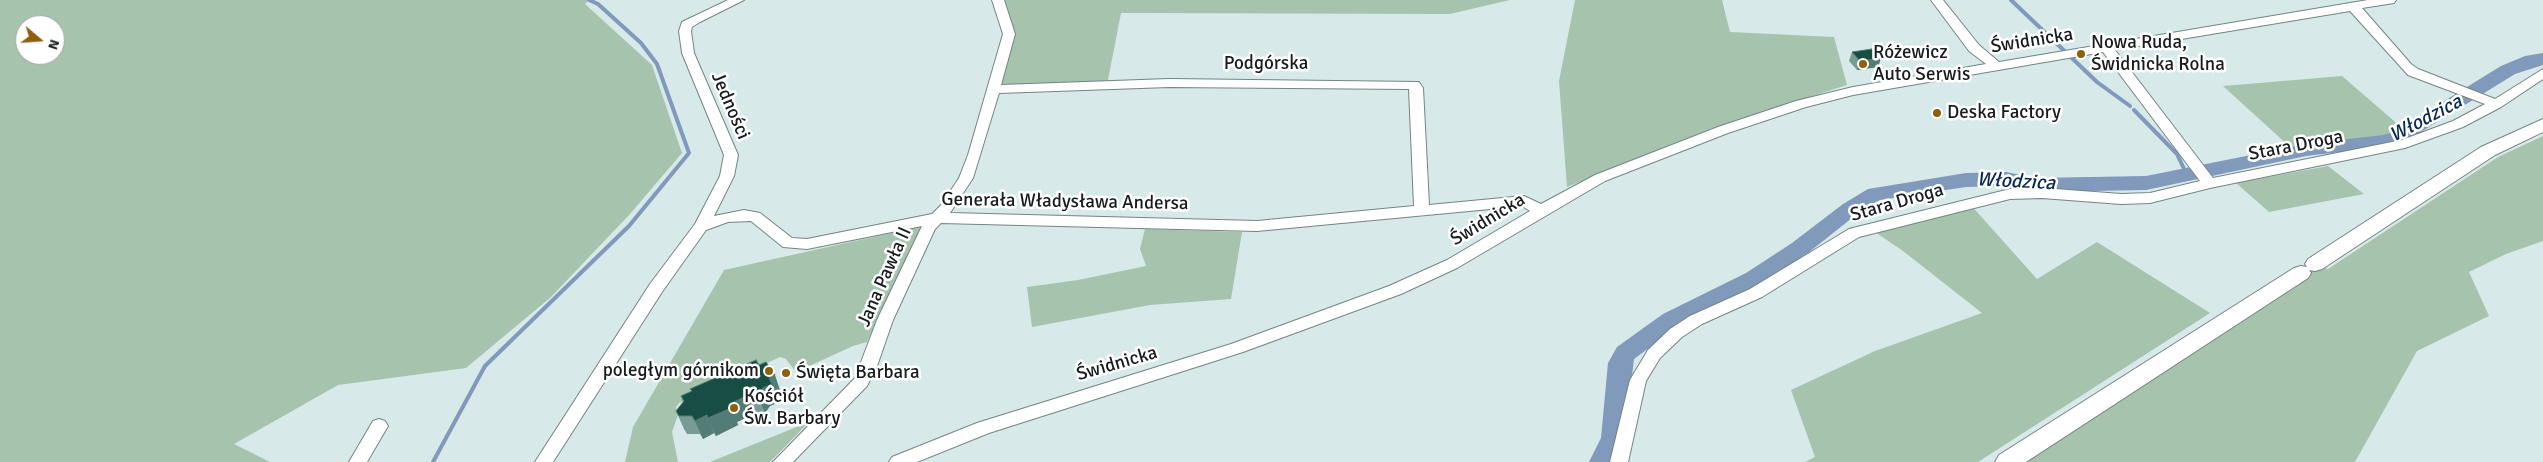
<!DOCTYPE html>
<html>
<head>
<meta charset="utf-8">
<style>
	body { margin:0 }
	#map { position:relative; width:2543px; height:462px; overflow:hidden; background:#d8e9ea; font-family:Signika,sans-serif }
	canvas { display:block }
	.north { position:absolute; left:15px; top:15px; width:50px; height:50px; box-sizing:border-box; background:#fff; border:1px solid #a2a5a5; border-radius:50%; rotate:108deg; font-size:14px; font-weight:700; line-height:20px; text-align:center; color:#171d1e }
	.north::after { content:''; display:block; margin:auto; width:18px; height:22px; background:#905f0d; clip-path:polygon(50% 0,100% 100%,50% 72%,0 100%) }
</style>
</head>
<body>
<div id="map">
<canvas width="2543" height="462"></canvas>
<div class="north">N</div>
</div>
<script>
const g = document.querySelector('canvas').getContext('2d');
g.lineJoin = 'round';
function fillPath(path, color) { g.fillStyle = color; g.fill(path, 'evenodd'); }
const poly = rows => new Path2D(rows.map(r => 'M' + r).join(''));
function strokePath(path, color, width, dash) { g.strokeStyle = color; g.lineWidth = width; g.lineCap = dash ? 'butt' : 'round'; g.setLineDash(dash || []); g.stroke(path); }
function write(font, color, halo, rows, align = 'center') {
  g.font = font + ' Signika,sans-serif'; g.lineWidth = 5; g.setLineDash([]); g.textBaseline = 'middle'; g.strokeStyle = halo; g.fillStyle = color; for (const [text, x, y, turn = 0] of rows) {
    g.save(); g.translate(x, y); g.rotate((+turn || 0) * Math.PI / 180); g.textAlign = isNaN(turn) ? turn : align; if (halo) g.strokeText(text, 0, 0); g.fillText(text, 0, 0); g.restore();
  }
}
const green = poly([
	[0,0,589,0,585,4,652,65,682,153,630,214,551,297,466,368,338,385,234,444,270,462,0,462],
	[25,25,55,25,55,55,25,55],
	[998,0,1510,0,1450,14,1121,13,1107,85,992,89,1009,34],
	[1575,0,1722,0,1730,32,1834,37,1847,85,1710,129,1567,187,1559,81],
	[2342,76,2401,127,2401,136,2385,141,2306,150,2290,147,2223,86],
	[2543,136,2543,241,2506,254,2469,272,2489,316,2417,351,2355,462,2025,462,2315,264,2328,269,2498,157],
	[2328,166,2364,194,2269,212,2236,183],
	[1969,203,2037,279,2097,242,2210,313,1978,462,1805,462,1815,457,1791,390,1875,351,1982,313,1903,251,1869,228],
	[923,226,867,342,853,346,796,372,786,359,780,357,679,403,676,407,678,415,672,432,678,462,625,462,633,427,724,270],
	[1145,229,1242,232,1231,299,1150,305,1032,327,1027,287,1078,280,1146,266,1140,249],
	[809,422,770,462,710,462]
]);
const stream = poly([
	[2011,0,2097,82,2130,106],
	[2134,110,2177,154,2186,173],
	[433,462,485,366,629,226,689,153,657,64,641,43,598,4,589,0]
]);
const river = poly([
	[2543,53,2543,65,2515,74,2408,140,2385,147,2306,156,2146,190,2036,192,2006,186,1966,187,1880,200,1857,214,1808,253,1762,283,1679,326,1634,359,1625,438,1617,458,1615,462,1589,462,1601,438,1608,363,1617,347,1663,314,1746,273,1792,243,1843,204,1868,189,1966,173,2006,172,2036,178,2146,176,2306,144,2383,135,2394,132,2501,66,2525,56,2543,53]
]);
const minor = poly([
	[728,0,744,0,700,22,692,27,691,31,694,53,738,155,734,176,714,216,744,210,755,212,760,213,792,238,807,239,932,214,942,204,959,178,968,155,1003,34,992,0,1004,0,1015,34,1001,85,1169,79,1419,82,1423,88,1429,205,1524,196,1541,204,1595,175,1718,127,1796,101,1853,87,1986,64,1969,51,1931,0,1943,0,1979,45,1999,62,2368,0,2396,0,2394,3,2362,8,2411,64,2418,69,2495,99,2543,69,2543,79,2501,107,2463,127,2405,148,2210,188,2150,203,2121,204,2042,198,2010,199,1859,237,1762,297,1702,324,1682,337,1660,358,1646,381,1628,462,1610,462,1630,380,1648,350,1670,329,1690,316,1750,289,1849,229,2010,189,2042,188,2121,194,2150,193,2200,181,2103,52,1853,95,1806,107,1728,133,1605,181,1457,268,1401,294,1243,352,989,433,917,462,889,462,892,457,977,423,1231,344,1389,286,1447,260,1530,211,1522,206,1257,231,941,223,935,229,893,320,877,366,867,386,793,462,773,462,855,378,877,320,922,226,807,249,783,247,751,221,728,222,706,230,662,292,553,462,535,462,650,284,695,224,720,176,724,155,682,53,679,31,682,22,728,0],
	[2350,11,2408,75,2485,104,2453,121,2402,140,2213,178,2115,50,2350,11],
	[1169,87,1409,89,1414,206,1257,221,950,213,973,178,999,93,1169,87],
	[379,419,385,421,388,426,367,462,349,462,373,421,379,419]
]);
const major = poly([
	[2543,119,2543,132,2495,155,2322,269,2315,271,2309,270,2311,273,2308,278,2026,462,1995,462,1999,455,2294,268,2301,266,2307,267,2305,264,2308,259,2481,147,2543,119]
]);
const wall = poly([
	[1852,52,1881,58,1878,67,1857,70,1849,61],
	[759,365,781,393,776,395,779,402,770,406,765,413,756,413,737,422,738,425,716,436,714,433,703,439,700,434,687,434,684,429,676,411,683,402,681,396,692,391,690,389]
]);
const shadedWall = poly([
	[1881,58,1878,67,1857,70,1860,61],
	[775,375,781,393,776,395,779,402,770,406,765,413,758,395,769,378],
	[749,395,756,413,737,422,738,425,716,436,708,418,729,404],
	[707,415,714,433,703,439,695,421]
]);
const building = poly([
	[1872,49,1881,58,1860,61,1852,52,1872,49],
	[756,360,759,365,766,362,775,375,769,378,772,384,763,388,758,395,749,395,729,404,731,408,708,418,707,415,695,421,692,416,679,416,676,411,684,401,681,396,692,391,690,389,756,360]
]);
const markers = [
	[2081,54,5,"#905f0d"],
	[1863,64,5,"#905f0d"],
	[1937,113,5,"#905f0d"],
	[769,371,5,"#905f0d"],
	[786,373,5,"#905f0d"],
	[734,408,5,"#905f0d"]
];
const streetNames = [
	["Świdnicka",2032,41,-9],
	["Podgórska",1266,64],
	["Jedności",730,106,67],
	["Stara Droga",2296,146,-11],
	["Generała Władysława Andersa",1065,202,1],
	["Stara Droga",1897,203,-16],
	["Świdnicka",1488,220,-31],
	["Jana Pawła II",885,277,-66],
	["Świdnicka",1117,364,-16]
];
const poiNames = [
	["Nowa Ruda,",2091,43],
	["Świdnicka Rolna",2091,65],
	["Różewicz",1873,53],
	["Auto Serwis",1873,75],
	["Deska Factory",1947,113],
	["poległym górnikom",759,371,"right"],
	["Święta Barbara",796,373],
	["Kościół",744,397],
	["Św. Barbary",744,419]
];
const waterNames = [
	["Włodzica",2426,119,-28],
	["Włodzica",2016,182,3]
];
fillPath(green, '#a6c3ad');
strokePath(stream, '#8199bb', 4);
fillPath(river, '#8199bb');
strokePath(minor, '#758485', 2);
strokePath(major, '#758485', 2);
fillPath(minor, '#fff');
fillPath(major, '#fff');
fillPath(wall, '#789b96');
fillPath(shadedWall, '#527c75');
fillPath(building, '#184d43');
strokePath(building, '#527c75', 1);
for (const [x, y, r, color] of markers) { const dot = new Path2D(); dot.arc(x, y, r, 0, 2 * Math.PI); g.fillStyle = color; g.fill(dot); strokePath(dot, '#fff', 2); }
write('19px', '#171d1e', '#fff', streetNames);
write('19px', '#171d1e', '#fff', poiNames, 'left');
write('italic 20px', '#092955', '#fff', waterNames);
</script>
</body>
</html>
